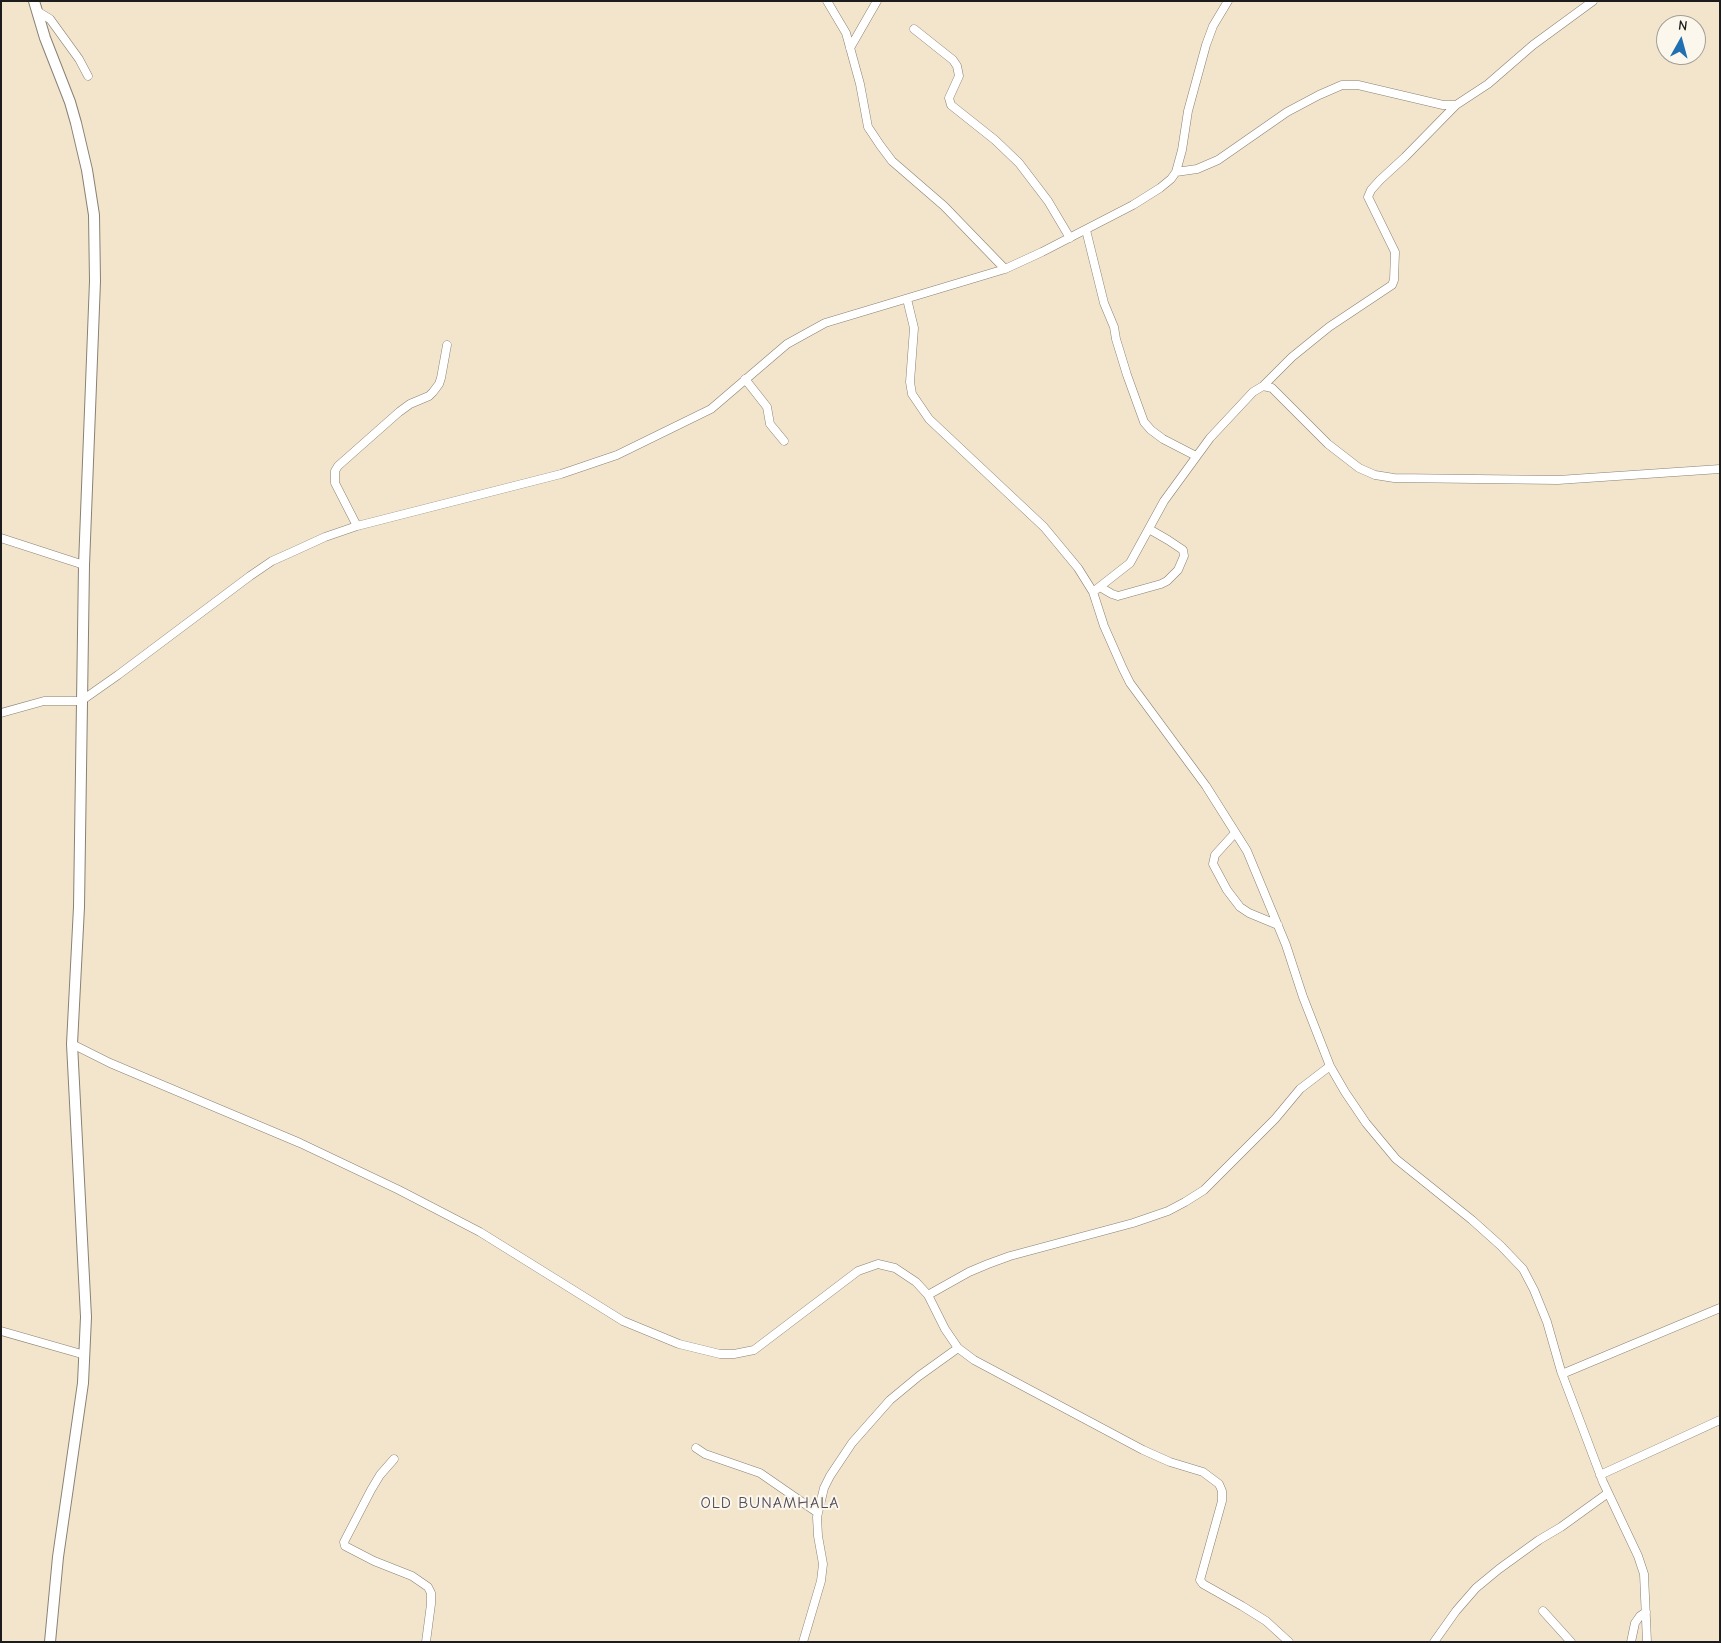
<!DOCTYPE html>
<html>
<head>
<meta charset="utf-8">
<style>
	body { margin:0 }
	#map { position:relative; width:1721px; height:1643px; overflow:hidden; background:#f3e5cb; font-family:"Comic Neue",sans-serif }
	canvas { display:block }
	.frame { position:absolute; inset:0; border:2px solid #1c1c1c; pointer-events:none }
	.north { position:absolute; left:1656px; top:15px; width:50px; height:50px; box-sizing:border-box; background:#fbf7ec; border:1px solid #a29f99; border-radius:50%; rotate:7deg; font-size:14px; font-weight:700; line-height:20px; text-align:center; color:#1c1c1c }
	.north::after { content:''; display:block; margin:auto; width:18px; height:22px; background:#1f6fb2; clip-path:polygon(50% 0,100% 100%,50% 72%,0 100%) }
</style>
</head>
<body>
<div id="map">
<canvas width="1721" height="1643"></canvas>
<div class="frame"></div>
<div class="north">N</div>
</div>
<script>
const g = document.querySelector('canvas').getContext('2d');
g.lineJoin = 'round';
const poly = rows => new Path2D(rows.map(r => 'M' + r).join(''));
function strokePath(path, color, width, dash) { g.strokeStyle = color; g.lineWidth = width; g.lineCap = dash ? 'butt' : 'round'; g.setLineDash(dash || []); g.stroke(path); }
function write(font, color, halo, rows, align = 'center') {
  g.font = font + ' "Comic Neue",sans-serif'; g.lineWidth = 4; g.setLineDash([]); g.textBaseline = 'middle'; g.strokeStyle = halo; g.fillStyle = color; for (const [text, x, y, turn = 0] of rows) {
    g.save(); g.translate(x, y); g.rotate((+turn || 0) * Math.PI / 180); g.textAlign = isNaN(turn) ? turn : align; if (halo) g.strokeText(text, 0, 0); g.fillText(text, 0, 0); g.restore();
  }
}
const minor = poly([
	[827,1,846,33,860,84,868,127,880,145,892,161,944,206,1005,269],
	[37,11,50,19,79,59,88,76],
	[914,29,953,60,957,66,959,76,949,98,951,105,995,140,1019,163,1048,201,1070,238],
	[850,48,877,1],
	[1176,172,1197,169,1218,160,1287,112,1319,95,1342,85,1358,85,1443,105,1456,105,1488,84,1533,45,1593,1],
	[1086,230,1104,303,1114,327,1116,339,1127,375,1144,422,1151,430,1163,439,1196,456],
	[907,299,914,328,910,382,912,394,929,419,1044,527,1078,568,1093,592,1104,626,1123,669,1130,683,1206,786,1247,851,1286,945,1303,997,1330,1066,1345,1092,1366,1123,1396,1159,1472,1220,1501,1246,1523,1269,1534,1290,1547,1322,1561,1371,1603,1482,1638,1556,1644,1574,1647,1642],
	[745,379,767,407,770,424,784,441],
	[1263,386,1292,357,1329,327,1392,285,1394,280,1395,252,1368,197,1371,190,1380,180,1405,157,1456,105],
	[357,526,335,483,335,471,338,466,399,412,410,404,429,396,433,392,439,384,441,378,447,345],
	[1,538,84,565],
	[1100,587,1112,594,1118,596,1161,584,1167,581,1178,570,1184,556,1183,550,1168,540,1149,529],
	[1093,592,1130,563,1164,501,1210,438,1253,392,1263,386,1272,388,1328,444,1359,468,1375,475,1394,478,1558,480,1720,469],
	[1,713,44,701,81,701,118,675,250,576,272,561,290,553,325,537,357,526,561,474,617,455,711,409,787,344,825,323,1005,269,1042,252,1133,205,1160,188,1171,179,1176,172,1182,150,1188,111,1206,45,1213,26,1228,1],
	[1235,833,1215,855,1213,864,1227,890,1240,907,1249,913,1278,925],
	[72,1044,110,1063,300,1143,399,1190,480,1232,623,1321,679,1344,720,1354,734,1354,754,1350,858,1271,878,1264,895,1268,916,1282,928,1295,945,1329,958,1348,974,1360,1143,1450,1170,1462,1203,1472,1219,1484,1222,1491,1222,1501,1200,1580,1203,1584,1242,1606,1266,1621,1289,1642],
	[928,1295,969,1272,988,1264,1010,1256,1133,1223,1168,1211,1185,1202,1204,1190,1275,1119,1300,1089,1330,1066],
	[1,1331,85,1355],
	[1562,1374,1720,1308],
	[696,1448,705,1454,760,1473,818,1513],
	[394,1459,380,1475,371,1490,344,1542,345,1546,374,1561,412,1576,428,1587,431,1593,431,1604,426,1642],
	[1600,1475,1720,1420],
	[1543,1611,1571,1642],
	[803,1642,821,1581,823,1564,818,1536,817,1517,824,1488,830,1476,852,1443,890,1400,919,1376,958,1348],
	[1434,1642,1456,1611,1476,1588,1499,1569,1539,1540,1561,1527,1608,1493],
	[1631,1642,1635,1623,1640,1616,1646,1612]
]);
const tertiary = poly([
	[34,1,45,38,70,102,76,123,87,170,94,215,95,281,84,565,79,907,72,1044,86,1317,83,1383,58,1557,50,1642]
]);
const quarterNames = [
	["OLD BUNAMHALA",770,1503]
];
strokePath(minor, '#888074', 9);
strokePath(tertiary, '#888074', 12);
strokePath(minor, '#fff', 8);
strokePath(tertiary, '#fff', 10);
g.letterSpacing = '1px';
write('16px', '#504a5a', '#fbf7ec', quarterNames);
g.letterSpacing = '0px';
</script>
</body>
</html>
